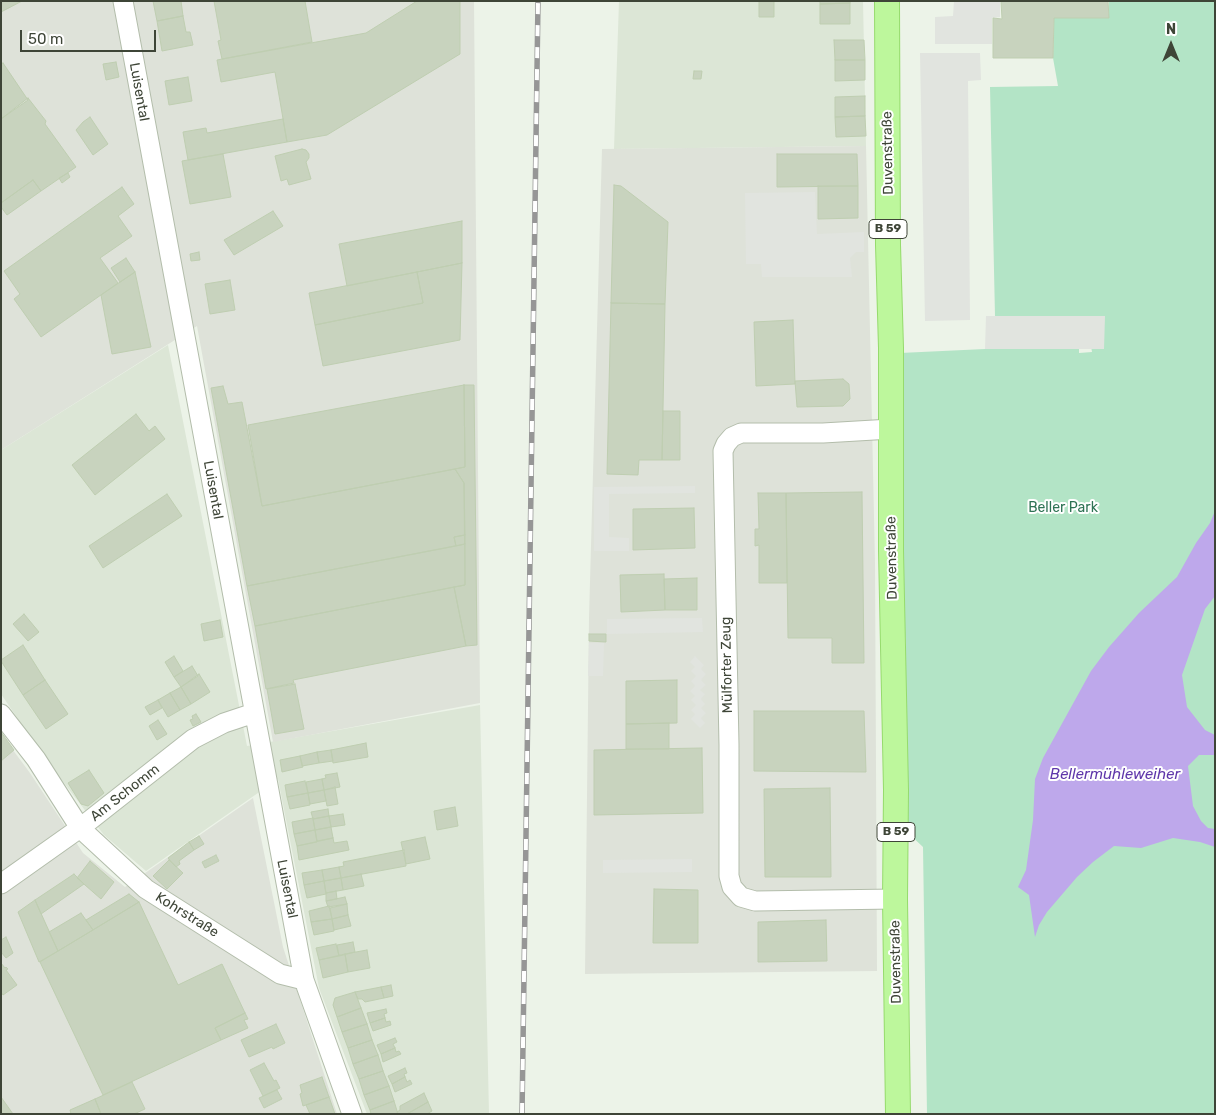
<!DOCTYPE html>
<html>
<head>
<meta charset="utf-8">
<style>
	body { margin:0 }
	#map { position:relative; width:1216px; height:1115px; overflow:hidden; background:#ecf3e8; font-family:Rubik,sans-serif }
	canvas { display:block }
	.frame { position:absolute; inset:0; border:2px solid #3e4537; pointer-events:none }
	.north { position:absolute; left:1146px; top:20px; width:50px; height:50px; -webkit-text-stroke:4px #fff; paint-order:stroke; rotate:0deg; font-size:14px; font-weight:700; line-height:20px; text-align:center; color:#3e4537 }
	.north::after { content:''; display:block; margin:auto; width:18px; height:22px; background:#3e4537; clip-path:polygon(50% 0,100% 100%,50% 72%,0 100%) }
	.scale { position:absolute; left:20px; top:30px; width:136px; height:22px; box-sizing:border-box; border:2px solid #3e4537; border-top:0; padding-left:6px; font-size:15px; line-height:18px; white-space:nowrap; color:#3e4537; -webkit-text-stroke:4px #fff; paint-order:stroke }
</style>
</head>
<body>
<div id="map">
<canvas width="1216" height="1115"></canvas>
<div class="frame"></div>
<div class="north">N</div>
<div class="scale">50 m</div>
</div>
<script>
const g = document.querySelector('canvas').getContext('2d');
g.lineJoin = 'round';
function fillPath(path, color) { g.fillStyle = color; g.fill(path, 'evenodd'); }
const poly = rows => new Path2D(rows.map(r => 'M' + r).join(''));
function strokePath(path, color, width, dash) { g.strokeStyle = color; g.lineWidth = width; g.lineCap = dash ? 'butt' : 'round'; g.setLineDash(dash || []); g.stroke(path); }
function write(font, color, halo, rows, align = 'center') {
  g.font = font + ' Rubik,sans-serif'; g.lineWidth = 4; g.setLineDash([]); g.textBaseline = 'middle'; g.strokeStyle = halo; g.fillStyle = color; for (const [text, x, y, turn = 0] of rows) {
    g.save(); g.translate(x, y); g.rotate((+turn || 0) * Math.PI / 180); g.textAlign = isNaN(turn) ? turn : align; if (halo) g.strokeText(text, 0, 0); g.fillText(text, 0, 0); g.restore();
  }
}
const residential = poly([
	[619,1,863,1,866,146,614,149],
	[168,345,247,746,480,705,489,1114,367,1114,319,988,278,779,146,871,104,835,44,757,1,694,1,450]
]);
const industrial = poly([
	[1,1,474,1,480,703,273,742,197,326,1,450],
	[866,146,875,563,877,971,585,974,589,618,602,149],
	[1,734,30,773,83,853,125,887,253,798,283,947,337,1114,1,1114]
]);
const green = poly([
	[1109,1,1215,1,1215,1114,927,1114,923,847,905,830,906,648,900,564,900,353,985,349,1079,349,1079,353,1092,352,1091,346,1104,316,995,316,990,87,1058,86,1053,58,1054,18,1108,18]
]);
const parking = poly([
	[954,1,1000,1,1000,17,992,18,992,44,935,44,935,17,953,16],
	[920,53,980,53,981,80,968,81,970,320,925,321],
	[815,192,817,234,864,232,864,252,856,252,850,258,852,277,762,277,761,264,746,264,745,193],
	[986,316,1105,316,1104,349,985,349],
	[695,486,695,493,609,494,609,537,629,538,629,551,594,551,594,487],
	[702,618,703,632,607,634,607,619],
	[589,643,604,643,603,676,588,676],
	[695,656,704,665,701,669,706,674,701,680,706,685,700,690,705,694,701,699,705,704,701,708,706,713,701,718,705,723,700,728,691,719,695,714,691,710,696,705,691,700,695,696,690,691,695,686,691,681,696,676,691,671,695,667,690,662],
	[692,859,692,872,603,873,603,860]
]);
const water = poly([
	[1215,511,1215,596,1205,609,1182,675,1187,707,1205,730,1215,735,1215,755,1199,755,1188,766,1193,806,1201,821,1208,828,1215,829,1215,847,1200,842,1173,838,1141,848,1114,846,1093,862,1077,877,1047,912,1039,925,1035,937,1029,895,1018,887,1026,870,1033,820,1035,779,1043,758,1091,671,1109,647,1139,613,1177,577,1196,543,1210,523]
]);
const building = poly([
	[1,1,22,1,1,12,1,1],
	[153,1,181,1,183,16,157,21,153,1],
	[214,1,305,1,312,42,222,59,218,41,221,40,214,1],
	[417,1,460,1,460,54,327,135,287,142,275,72,221,82,217,60,366,33,417,1],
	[759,1,774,1,774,17,759,17,759,1],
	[820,1,850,1,850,3,820,4,820,1],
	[1001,1,1108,1,1109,18,1054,18,1053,58,993,58,993,18,1002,19,1001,1],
	[850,3,850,24,820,24,820,4,850,3],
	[183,16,186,32,190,32,193,45,162,51,157,21,183,16],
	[834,40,864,40,865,60,835,60,834,40],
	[835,60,865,60,865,80,835,81,835,60],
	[116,62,119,77,106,80,103,64,116,62],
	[3,63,28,100,1,119,1,64,3,63],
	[694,71,702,71,701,79,693,79,694,71],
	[188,77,192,101,169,105,165,81,188,77],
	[865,96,865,116,835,117,835,97,865,96],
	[28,98,46,121,45,124,76,167,41,191,33,180,1,203,1,119,28,98],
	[865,116,866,136,836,137,835,117,865,116],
	[90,117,108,144,93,155,76,130,83,122,90,117],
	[283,119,287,142,188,160,183,132,206,128,207,133,283,119],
	[302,149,306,150,309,154,309,158,306,162,311,179,289,185,287,179,281,181,275,156,302,149],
	[223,154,231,197,190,204,182,161,223,154],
	[777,154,857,154,858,186,777,187,777,154],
	[68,173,70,177,62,183,59,178,68,173],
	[33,180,41,191,7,215,1,207,1,203,33,180],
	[614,185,621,186,668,222,665,304,611,303,614,185],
	[818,186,858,186,858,218,818,219,818,186],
	[122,187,134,204,118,216,132,236,100,258,118,283,41,337,14,299,20,294,4,271,122,187],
	[273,211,283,226,234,255,224,240,273,211],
	[462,221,462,263,347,286,339,244,462,221],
	[199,252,200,260,191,261,190,254,199,252],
	[126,258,135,272,120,282,111,268,126,258],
	[462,263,460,340,323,366,315,325,423,303,417,272,462,263],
	[135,272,151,347,112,354,101,295,135,272],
	[417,272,423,303,315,325,309,293,417,272],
	[230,280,235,310,210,314,205,284,230,280],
	[611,303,665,304,662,460,639,460,638,475,607,474,611,303],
	[793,320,795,384,756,386,754,322,793,320],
	[843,379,849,384,850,399,843,406,797,407,795,381,843,379],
	[464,385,474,385,477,645,466,646,454,587,465,585,464,483,455,469,465,467,464,385],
	[464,385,465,467,262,506,248,425,464,385],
	[223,386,228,404,242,402,262,506,455,469,464,483,465,535,454,537,456,546,247,586,211,388,223,386],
	[663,411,680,411,680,460,662,460,663,411],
	[136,414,149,431,155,426,165,439,95,495,72,465,136,414],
	[862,492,864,663,832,663,832,638,788,638,786,493,862,492],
	[758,493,786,493,787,583,759,583,759,545,755,546,755,529,759,529,758,493],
	[167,494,182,516,103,568,89,546,167,494],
	[694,508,695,548,633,550,633,509,694,508],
	[465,535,465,544,456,546,454,537,465,535],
	[465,544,465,585,255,626,247,586,465,544],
	[664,574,665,610,621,612,620,575,664,574],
	[697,578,697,610,665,610,664,579,697,578],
	[454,587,466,646,293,680,294,683,266,689,255,626,454,587],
	[24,614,39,632,28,641,13,624,24,614],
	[220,620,223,637,204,641,201,624,220,620],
	[589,634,606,634,606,642,589,641,589,634],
	[23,645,45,680,23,695,1,661,1,660,23,645],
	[174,656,183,671,174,677,165,662,174,656],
	[192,666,198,676,181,687,174,677,192,666],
	[199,674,210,692,191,704,181,687,199,674],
	[45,680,68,714,46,729,23,695,45,680],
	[677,680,677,723,626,724,626,681,677,680],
	[295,684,304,729,275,734,267,689,295,684],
	[181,687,191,704,180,710,170,693,181,687],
	[170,693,180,710,168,717,158,700,170,693],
	[158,700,162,708,150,715,145,707,158,700],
	[754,711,864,711,866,772,754,771,754,711],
	[196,714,201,722,193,726,190,720,193,719,192,716,196,714],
	[158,720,167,734,157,740,149,726,158,720],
	[669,723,669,749,626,749,626,724,669,723],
	[1,732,14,750,1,761,1,732],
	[366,743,368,757,333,763,331,750,366,743],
	[702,748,703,813,594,815,594,750,702,748],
	[331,750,333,761,319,763,317,752,331,750],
	[317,752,319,763,302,766,300,756,317,752],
	[300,756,303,767,282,772,280,760,300,756],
	[89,770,104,793,88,806,81,804,68,783,89,770],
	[337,773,340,787,324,790,322,779,326,778,325,775,337,773],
	[322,779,324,790,308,793,306,782,322,779],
	[305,781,308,793,287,797,285,785,305,781],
	[335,787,338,804,327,806,324,790,335,787],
	[830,788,831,877,765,877,764,789,830,788],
	[324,790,326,801,310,804,308,793,324,790],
	[308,793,310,805,290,809,287,797,308,793],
	[455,807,458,826,437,830,434,811,455,807],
	[328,809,329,816,313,819,311,812,328,809],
	[343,814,345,825,331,827,329,816,343,814],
	[329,816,331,827,315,830,313,819,329,816],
	[313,818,315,830,294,834,292,822,313,818],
	[331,827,333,838,317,841,315,830,331,827],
	[315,830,317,842,297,846,294,834,315,830],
	[199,836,204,844,194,850,189,842,199,836],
	[425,837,430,859,406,864,401,842,425,837],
	[333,838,334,843,347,841,349,850,299,860,297,846,333,838],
	[189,842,194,850,179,861,180,864,176,867,168,858,189,842],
	[404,850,406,866,341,878,339,867,344,866,343,862,404,850],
	[216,855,219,861,205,868,202,862,216,855],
	[169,860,183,873,167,889,153,876,169,860],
	[90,861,114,882,101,899,77,878,90,861],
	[339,867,341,878,324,881,322,870,339,867],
	[322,870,324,881,304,885,302,873,322,870],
	[74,874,84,884,41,914,35,900,74,874],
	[361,874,364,886,343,890,341,878,361,874],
	[341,878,343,890,326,893,324,881,341,878],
	[324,881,326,894,307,898,304,885,324,881],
	[654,889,698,890,698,943,653,943,654,889],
	[336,891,337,899,326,901,326,893,336,891],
	[129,894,139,902,93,930,86,920,129,894],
	[345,897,347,904,328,907,326,901,345,897],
	[35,900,58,951,39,962,18,912,35,900],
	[139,902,178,985,222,964,245,1013,215,1028,221,1040,103,1095,40,962,139,902],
	[347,904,348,915,332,919,330,908,347,904],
	[329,906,332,919,311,922,309,911,329,906],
	[81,913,93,930,58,951,49,932,81,913],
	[348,915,351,926,334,930,332,919,348,915],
	[332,919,334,931,314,935,311,922,332,919],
	[826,920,827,961,758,962,758,922,826,920],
	[6,937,13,953,6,958,1,952,1,940,6,937],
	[353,942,355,952,339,956,337,945,353,942],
	[336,944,339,956,319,960,316,948,336,944],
	[367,950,370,968,348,972,345,954,367,950],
	[345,954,348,972,323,978,319,960,345,954],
	[1,963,5,968,6,967,8,969,6,970,17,985,3,995,1,992,1,963],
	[391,985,393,996,384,998,381,987,391,985],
	[381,987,384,998,365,1002,362,999,358,999,355,992,381,987],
	[355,992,361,1008,337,1017,333,1005,335,998,355,992],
	[361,1008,367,1024,342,1032,337,1017,361,1008],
	[386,1009,387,1013,384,1014,385,1018,370,1023,367,1013,386,1009],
	[245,1013,248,1019,244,1020,248,1028,221,1040,215,1028,245,1013],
	[385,1018,386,1022,390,1021,391,1025,373,1031,370,1023,385,1018],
	[276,1024,285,1043,273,1049,272,1047,249,1057,241,1040,276,1024],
	[367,1024,372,1040,348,1048,342,1032,367,1024],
	[395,1038,397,1042,393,1044,395,1048,381,1054,377,1045,395,1038],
	[372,1040,378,1055,353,1064,348,1048,372,1040],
	[395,1048,396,1052,399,1051,401,1054,383,1062,381,1054,395,1048],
	[378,1055,383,1071,359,1079,353,1064,378,1055],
	[264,1063,274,1081,276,1080,280,1088,263,1096,250,1070,264,1063],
	[405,1068,407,1073,404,1074,405,1077,392,1084,388,1076,405,1068],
	[383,1071,389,1086,364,1095,359,1079,383,1071],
	[322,1077,329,1097,303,1106,300,1094,302,1093,300,1085,322,1077],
	[405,1077,407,1082,410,1080,412,1084,395,1092,392,1084,405,1077],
	[132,1082,145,1109,134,1114,101,1114,95,1099,132,1082],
	[389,1086,394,1101,370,1110,364,1095,389,1086],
	[277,1090,282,1099,264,1108,259,1098,277,1090],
	[424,1093,428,1102,407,1114,398,1114,397,1112,400,1110,400,1106,424,1093],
	[1,1097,13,1114,1,1114,1,1097],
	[329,1097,335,1114,310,1114,306,1105,329,1097],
	[95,1099,101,1114,71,1114,70,1110,95,1099],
	[394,1101,398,1114,371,1114,370,1110,394,1101],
	[428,1102,432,1111,427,1114,407,1114,428,1102]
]);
const minor = poly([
	[123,1,304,980],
	[891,429,823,433,741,433,732,437,726,444,723,451,729,745,729,876,732,887,741,897,755,901,895,899],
	[1,714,36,759,80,828,146,889,280,974,304,980,352,1114],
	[1,884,80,828,193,739,224,723,254,713]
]);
const major = poly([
	[887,1,888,245,891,348,891,551,896,790,895,899,898,1114]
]);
const rail = poly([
	[522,1114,538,1]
]);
const shields = [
	[888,229,38],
	[896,832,38]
];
const shieldNames = [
	["B 59",888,229],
	["B 59",896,832]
];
const streetNames = [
	["Luisental",139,92,80],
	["Duvenstraße",888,153,-91],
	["Luisental",213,490,80],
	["Duvenstraße",892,558,-91],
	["Mülforter Zeug",727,665,-91],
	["Am Schomm",125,793,-38],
	["Luisental",287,889,79],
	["Kohrstraße",187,915,32],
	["Duvenstraße",896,962,-91]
];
const parkNames = [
	["Beller Park",1063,508]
];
const waterNames = [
	["Bellermühleweiher",1115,775]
];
fillPath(residential, '#dce6d6');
fillPath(industrial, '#dee2d9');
fillPath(green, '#b3e4c6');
fillPath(parking, '#e1e4df');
fillPath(water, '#bea8eb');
fillPath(building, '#c8d3be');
strokePath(building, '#bfceb1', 1);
strokePath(minor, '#b3bdab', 21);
strokePath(major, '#96db6d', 26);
strokePath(minor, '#fff', 19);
strokePath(major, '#bdf79c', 24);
strokePath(rail, '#969696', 5.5);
strokePath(rail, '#fff', 4, [11]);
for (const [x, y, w] of shields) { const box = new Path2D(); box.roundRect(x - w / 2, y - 9.5, w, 19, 4); g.fillStyle = '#fff'; g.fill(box); strokePath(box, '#3e4537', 1); }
write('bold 12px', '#3e4537', null, shieldNames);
write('14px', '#3e4537', '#fff', streetNames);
write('14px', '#2e7354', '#fff', parkNames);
write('italic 15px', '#5f37aa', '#fff', waterNames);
</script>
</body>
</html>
